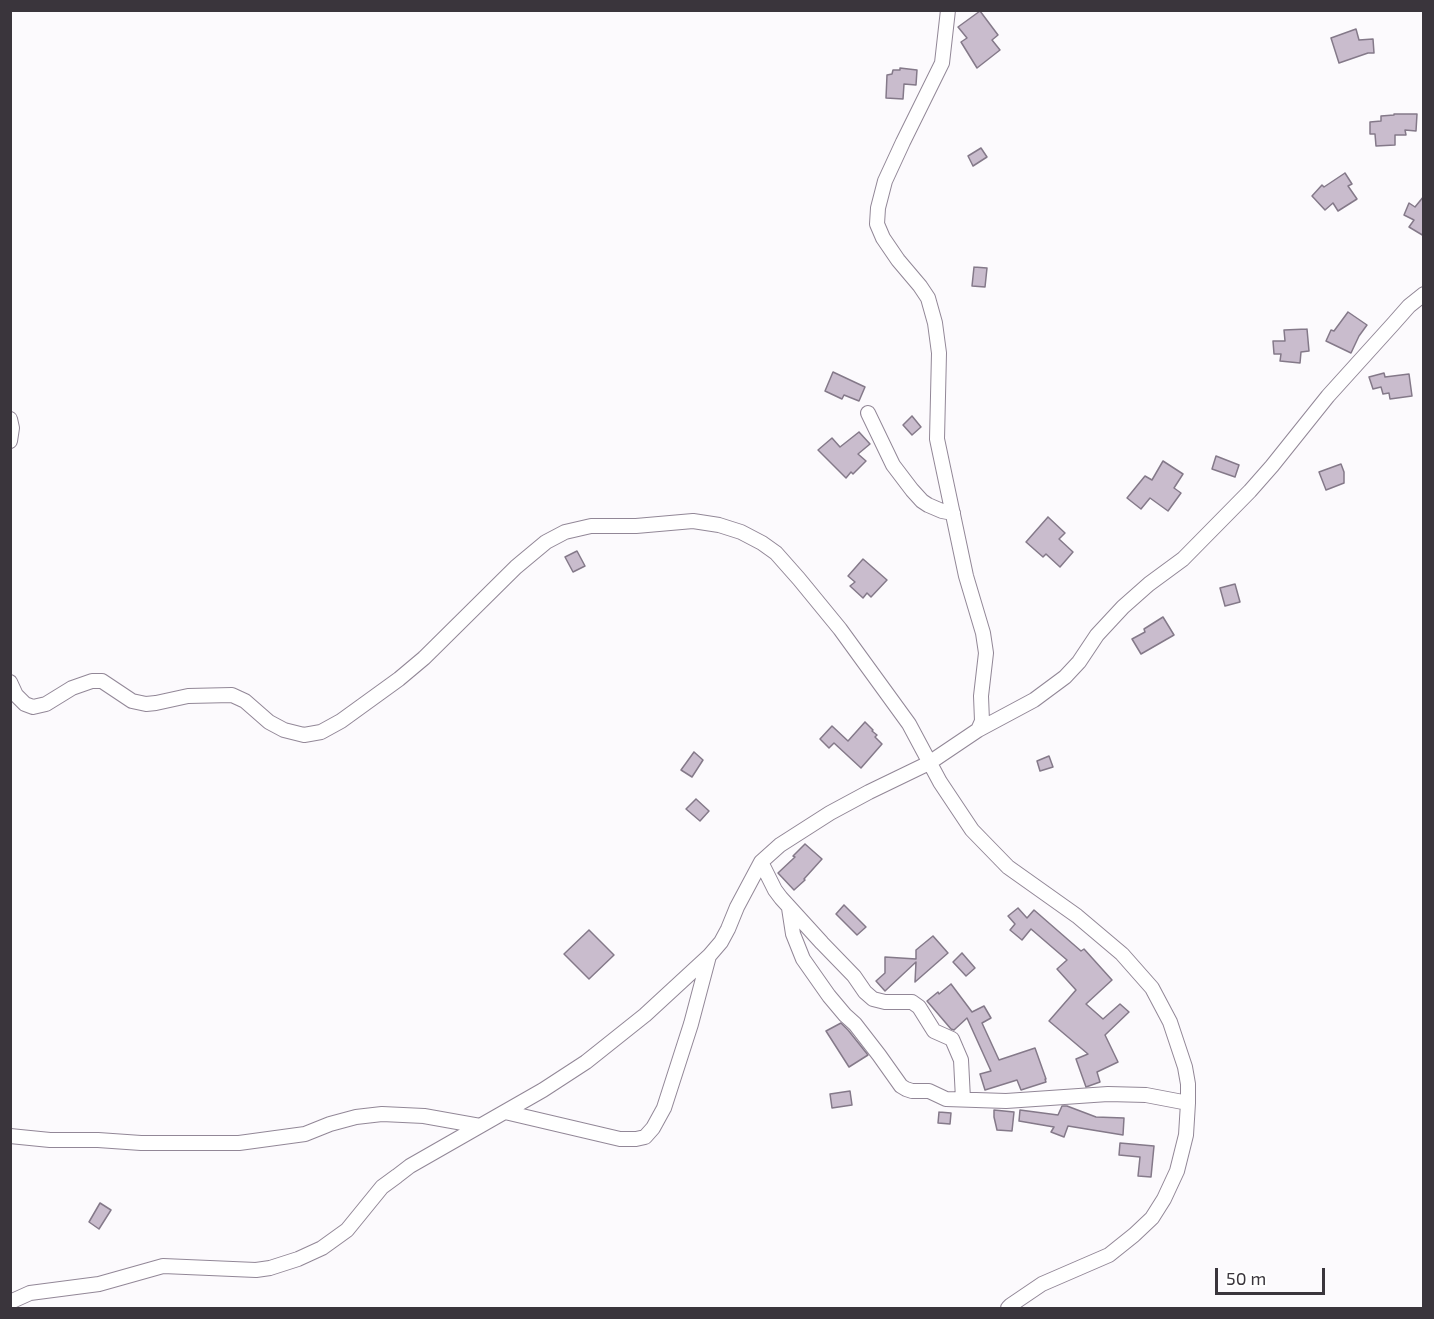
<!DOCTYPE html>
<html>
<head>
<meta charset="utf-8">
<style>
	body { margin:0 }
	#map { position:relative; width:1434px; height:1319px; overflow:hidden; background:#fcfafd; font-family:"Exo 2",sans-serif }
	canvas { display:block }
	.frame { position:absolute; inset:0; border:12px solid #3a353c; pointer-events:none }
	.scale { position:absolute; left:1215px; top:1268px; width:110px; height:27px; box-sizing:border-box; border:3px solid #3a353c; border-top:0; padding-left:8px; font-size:18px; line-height:21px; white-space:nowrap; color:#3a353c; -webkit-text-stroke:4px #fff; paint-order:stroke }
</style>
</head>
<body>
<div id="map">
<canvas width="1434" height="1319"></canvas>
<div class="frame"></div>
<div class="scale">50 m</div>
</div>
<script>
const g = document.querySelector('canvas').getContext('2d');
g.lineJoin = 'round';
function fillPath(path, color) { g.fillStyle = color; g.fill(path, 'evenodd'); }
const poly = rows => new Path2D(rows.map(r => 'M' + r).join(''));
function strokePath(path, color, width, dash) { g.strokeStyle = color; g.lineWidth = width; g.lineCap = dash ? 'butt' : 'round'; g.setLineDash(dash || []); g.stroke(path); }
const building = poly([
	[980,11,998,35,992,40,1000,50,977,68,961,42,967,38,958,27,980,11],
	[1356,29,1359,40,1373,39,1374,53,1368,53,1339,63,1331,38,1356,29],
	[900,68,917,70,916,85,904,84,903,99,886,98,887,75,892,74,893,70,900,70,900,68],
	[1394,114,1417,114,1416,131,1405,130,1406,135,1395,135,1395,145,1376,146,1375,134,1370,134,1370,122,1381,121,1381,116,1394,115,1394,114],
	[981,148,987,157,973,166,968,156,981,148],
	[1345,173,1352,184,1348,186,1357,199,1338,211,1333,203,1325,210,1312,196,1322,185,1324,187,1345,173],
	[1424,196,1424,236,1409,227,1414,220,1404,215,1409,203,1415,207,1424,196],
	[974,267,987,268,985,287,972,286,974,267],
	[1348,312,1367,325,1359,336,1351,353,1326,341,1331,330,1334,331,1348,312],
	[1307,329,1309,351,1301,352,1300,363,1280,361,1281,354,1274,354,1273,341,1285,341,1284,330,1307,329],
	[833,372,865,387,859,401,844,395,842,399,825,391,833,372],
	[1384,373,1385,377,1409,374,1412,396,1390,399,1389,393,1383,394,1381,387,1373,389,1369,377,1384,373],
	[912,416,921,427,912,435,903,425,912,416],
	[859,432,870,444,858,454,866,461,853,474,851,472,846,478,818,450,832,438,840,447,859,432],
	[1216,456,1239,465,1235,477,1212,469,1216,456],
	[1163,461,1183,474,1174,488,1181,493,1168,511,1150,498,1141,509,1127,498,1145,476,1152,480,1163,461],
	[1341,464,1344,472,1344,483,1326,490,1319,472,1341,464],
	[1048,517,1065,533,1059,539,1073,552,1060,567,1046,554,1043,557,1026,542,1048,517],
	[577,551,585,566,573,572,565,557,577,551],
	[863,559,887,580,871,597,867,593,863,598,850,586,855,582,848,576,863,559],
	[1235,584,1240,602,1225,606,1220,588,1235,584],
	[1163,617,1174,635,1141,654,1132,639,1145,632,1144,629,1163,617],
	[865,722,873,730,872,731,877,735,875,737,882,744,861,768,834,743,829,748,820,739,832,726,848,741,865,722],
	[694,752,703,760,692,777,681,770,694,752],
	[1049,756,1053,767,1040,771,1037,761,1049,756],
	[696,799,709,811,700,821,686,809,696,799],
	[805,844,822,859,804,879,805,880,794,890,778,873,795,857,793,856,805,844],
	[844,905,866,927,857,935,836,914,844,905],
	[1018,908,1027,918,1034,910,1081,951,1084,949,1112,980,1086,1004,1103,1019,1120,1004,1129,1012,1105,1035,1118,1062,1097,1072,1100,1082,1086,1087,1076,1059,1088,1054,1049,1021,1076,990,1057,969,1067,960,1031,929,1022,940,1010,930,1015,924,1008,916,1018,908],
	[589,930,614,955,589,979,564,954,589,930],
	[933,936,948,953,915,982,916,962,885,991,876,981,885,973,885,957,916,959,916,950,933,936],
	[962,953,975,968,966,976,953,962,962,953],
	[951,984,972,1012,984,1006,991,1018,982,1023,999,1060,1035,1048,1046,1079,1045,1079,1046,1082,1021,1090,1017,1080,985,1090,980,1074,991,1071,967,1018,954,1030,951,1029,927,1001,938,992,939,994,951,984],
	[841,1023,848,1030,868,1055,849,1067,826,1031,841,1023],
	[850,1091,852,1105,832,1108,830,1094,850,1091],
	[1062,1106,1067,1106,1096,1117,1124,1118,1123,1135,1068,1126,1064,1137,1051,1132,1054,1127,1019,1121,1020,1110,1058,1115,1062,1106],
	[994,1110,1014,1112,1012,1131,997,1130,994,1117,994,1110],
	[939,1112,951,1113,950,1124,938,1123,939,1112],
	[1120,1143,1154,1146,1151,1177,1138,1176,1140,1157,1119,1155,1120,1143],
	[100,1203,111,1210,99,1229,89,1222,100,1203]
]);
const minor = poly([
	[948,10,942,63,903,142,885,181,878,208,877,224,883,238,898,260,920,286,928,298,935,323,939,353,937,439,966,576,983,633,986,653,981,696,982,721,978,730],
	[868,413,893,465,912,490,922,501,928,505,942,511,953,513],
	[10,419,12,428,10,441],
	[10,682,16,695,25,704,33,707,46,704,72,688,92,681,102,681,132,701,146,704,156,703,188,696,232,695,245,701,269,722,284,730,304,735,321,732,341,721,399,679,424,658,516,567,546,542,565,532,591,526,636,526,693,521,719,525,741,532,762,543,776,553,799,579,840,629,909,724,940,782,972,830,1008,867,1077,916,1122,954,1152,988,1170,1022,1185,1067,1188,1084,1188,1103,1186,1135,1177,1171,1164,1199,1152,1218,1134,1235,1109,1255,1042,1284,1011,1305,1008,1308],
	[761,862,775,890,781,898,822,943,854,976,865,992,873,999,885,1002,912,1002,919,1007,934,1031,952,1039,961,1060,963,1099],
	[789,908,793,934,803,959,829,996,845,1015,855,1024,879,1055,901,1086,906,1089,912,1091,929,1091,946,1099,1006,1101,1108,1094,1146,1095,1188,1103],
	[505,1112,620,1139,636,1139,645,1137,653,1128,664,1108,691,1024,709,956],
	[10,1136,50,1140,98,1140,141,1143,239,1143,305,1134,330,1124,356,1117,382,1114,424,1116,480,1126],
	[10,1302,30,1293,99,1284,163,1266,256,1270,270,1268,298,1259,322,1248,347,1230,382,1187,397,1176,410,1166,543,1090,586,1062,645,1015,709,956,721,942,728,929,737,907,761,862,780,845,830,813,869,792,929,763,978,730,1034,700,1065,677,1079,662,1097,635,1123,607,1149,584,1183,559,1250,491,1272,466,1328,396,1394,323,1409,306,1424,294]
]);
fillPath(building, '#c9bccd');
strokePath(building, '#847989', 1.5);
strokePath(minor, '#928797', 16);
strokePath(minor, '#fff', 14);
</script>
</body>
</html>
